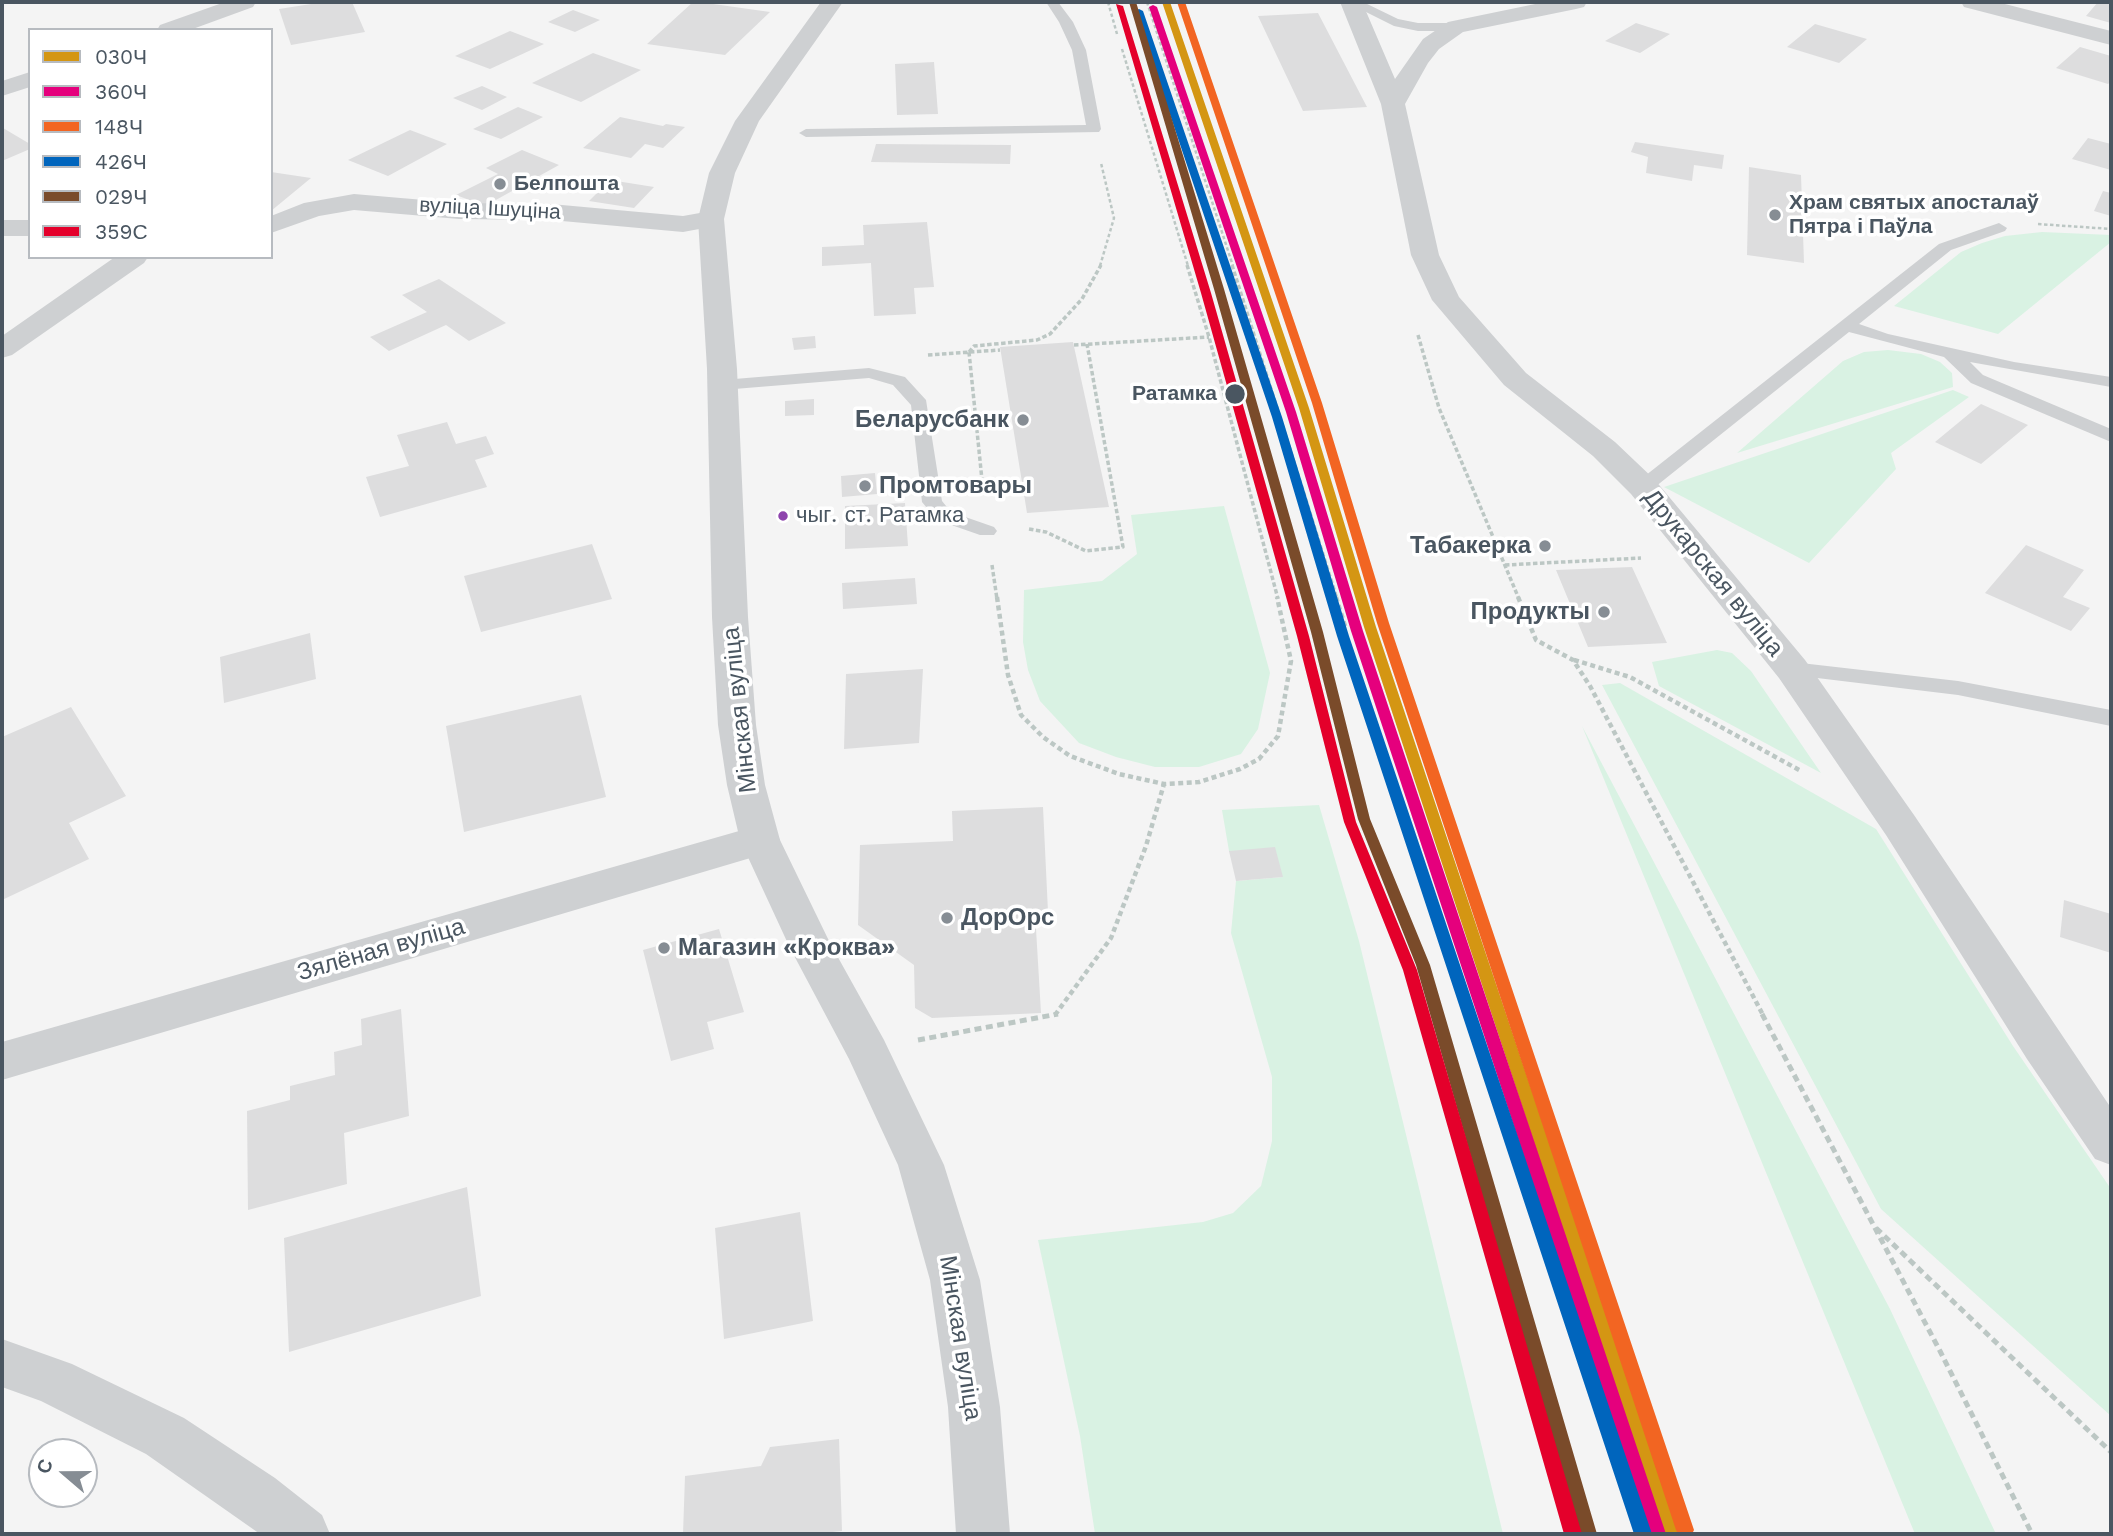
<!DOCTYPE html>
<html>
<head>
<meta charset="utf-8">
<style>
	body { margin:0 }
	#map { position:relative; width:2113px; height:1536px; overflow:hidden; background:#f4f4f4; font-family:"Work Sans",sans-serif }
	canvas { display:block }
	.frame { position:absolute; inset:0; border:4px solid #4a5661; pointer-events:none }
	.legend { position:absolute; left:28px; top:28px; width:245px; height:231px; box-sizing:border-box; background:#fff; border:2px solid #b7bbc0; margin:0; padding:9px 12px; list-style:none; font-size:21px; color:#4a5661 }
	.legend li { display:flex; align-items:center; gap:14px; height:35px }
	.legend b { width:35px; border:2px solid #b7bbc0 }
	.north { position:absolute; left:28px; top:1438px; width:70px; height:70px; box-sizing:border-box; background:#fff; border:2px solid #b7bbc0; border-radius:50%; rotate:290deg; font-size:19px; font-weight:700; line-height:28px; text-align:center; color:#4a5661 }
	.north::after { content:''; display:block; margin:auto; width:24px; height:32px; background:#868d94; clip-path:polygon(50% 0,100% 100%,50% 72%,0 100%) }
</style>
</head>
<body>
<div id="map">
<canvas width="2113" height="1536"></canvas>
<div class="frame"></div>
<ul class="legend">
<li><b style="height:9px;background:#d49613"></b>030Ч</li>
<li><b style="height:9px;background:#e5007d"></b>360Ч</li>
<li><b style="height:9px;background:#f26522"></b>148Ч</li>
<li><b style="height:9px;background:#0065bd"></b>426Ч</li>
<li><b style="height:9px;background:#7a4b2a"></b>029Ч</li>
<li><b style="height:9px;background:#e4002b"></b>359С</li>
</ul>
<div class="north">С</div>
</div>
<script>
const g = document.querySelector('canvas').getContext('2d');
g.lineJoin = 'round';
function fillPath(path, color) { g.fillStyle = color; g.fill(path, 'evenodd'); }
const poly = rows => new Path2D(rows.map(r => 'M' + r).join(''));
function strokePath(path, color, width, dash) { g.strokeStyle = color; g.lineWidth = width; g.lineCap = dash ? 'butt' : 'round'; g.setLineDash(dash || []); g.stroke(path); }
function write(font, color, halo, rows, align = 'center') {
  g.font = font + ' "Work Sans",sans-serif'; g.lineWidth = 7; g.setLineDash([]); g.textBaseline = 'middle'; g.strokeStyle = halo; g.fillStyle = color; for (const [text, x, y, turn = 0] of rows) {
    g.save(); g.translate(x, y); g.rotate((+turn || 0) * Math.PI / 180); g.textAlign = isNaN(turn) ? turn : align; if (halo) g.strokeText(text, 0, 0); g.fillText(text, 0, 0); g.restore();
  }
}
const green = poly([
	[2042,232,2111,235,2111,242,1998,334,1894,306,1961,252,1982,243,2005,236],
	[1888,350,1921,354,1940,362,1952,373,1953,387,1737,453,1843,361,1864,352],
	[1953,390,1969,397,1891,453,1896,469,1809,563,1664,487],
	[1224,506,1270,673,1258,729,1241,754,1199,767,1155,767,1116,757,1079,743,1040,701,1028,670,1023,642,1024,590,1102,581,1137,554,1131,515],
	[1717,650,1732,653,1751,671,1821,773,1659,686,1652,662],
	[1620,683,1876,829,2013,1046,2111,1189,2111,1416,1881,1209,1602,685],
	[1582,726,1890,1309,1996,1534,1915,1534],
	[1319,805,1359,941,1503,1534,1095,1534,1080,1436,1038,1240,1203,1222,1233,1213,1261,1186,1272,1141,1272,1077,1231,933,1236,881,1283,877,1229,851,1222,810]
]);
const building = poly([
	[324,2,352,2,365,32,291,45,279,9],
	[693,2,699,2,770,12,725,55,647,44],
	[2098,2,2111,2,2111,23,2086,16],
	[573,10,600,20,575,32,548,22],
	[1318,13,1367,107,1303,111,1258,16],
	[1636,23,1670,34,1640,53,1605,41],
	[1815,24,1867,39,1839,63,1787,47],
	[510,31,544,44,490,69,455,56],
	[2080,47,2111,56,2111,81,2108,84,2056,68],
	[593,53,641,70,581,102,532,83],
	[934,62,938,114,897,115,895,64],
	[482,86,507,97,482,110,453,98],
	[518,107,543,117,501,139,473,129],
	[620,117,663,126,666,124,685,127,663,148,645,144,631,158,583,148],
	[3,128,30,144,30,149,2,161],
	[410,130,447,144,388,176,348,160],
	[2088,138,2111,144,2111,170,2072,159],
	[1635,142,1724,155,1722,169,1694,165,1692,181,1646,173,1648,157,1631,152],
	[876,144,1011,145,1010,164,871,162],
	[522,150,559,165,485,206,456,195,498,174,486,168],
	[1749,167,1801,175,1804,263,1747,255],
	[271,172,311,178,271,211],
	[610,180,654,187,634,208,589,201],
	[2103,191,2111,193,2111,216,2094,211],
	[927,222,934,287,914,288,916,314,874,316,871,263,822,266,822,247,864,245,863,225],
	[439,279,506,323,469,341,446,325,389,351,370,337,427,312,402,295],
	[815,336,816,348,794,350,792,338],
	[1073,342,1109,507,1027,513,1000,347],
	[814,399,814,415,785,416,785,401],
	[1981,404,2028,425,1981,464,1935,442],
	[447,422,456,444,486,436,494,454,475,460,487,487,380,517,366,477,409,466,397,435],
	[875,473,877,494,842,497,841,476],
	[905,503,908,546,845,549,845,506],
	[592,544,612,599,481,632,464,576],
	[2026,545,2084,570,2063,597,2090,608,2071,631,1985,593],
	[1632,567,1667,643,1588,647,1556,570],
	[915,578,917,604,843,609,842,583],
	[310,633,316,679,224,703,220,657],
	[923,669,919,743,844,749,846,674],
	[581,695,606,797,464,832,446,726],
	[71,707,126,796,69,823,89,859,2,900,2,737],
	[1043,807,1048,912,1035,912,1041,1013,932,1018,915,1008,914,965,858,925,860,845,953,841,952,811],
	[1275,847,1283,877,1236,881,1229,851],
	[2064,900,2111,914,2111,953,2060,937],
	[719,929,744,1012,707,1022,714,1049,671,1061,643,950],
	[401,1009,409,1116,344,1133,347,1184,248,1210,247,1111,290,1100,290,1086,335,1075,334,1052,362,1045,361,1019],
	[467,1187,481,1296,289,1352,284,1238],
	[800,1212,813,1321,724,1339,715,1228],
	[839,1439,842,1531,814,1534,683,1534,685,1476,761,1466,770,1447]
]);
const pathFar3 = poly([
	[1108,2,1117,34],
	[1147,2,1233,266],
	[1122,49,1188,266],
	[2038,224,2111,229],
	[1100,266,1114,218,1101,163]
]);
const pathFar2 = poly([
	[1187,265,1209,337,1278,599],
	[1232,265,1337,599],
	[1418,335,1439,408,1519,599],
	[1074,345,1209,337],
	[969,352,983,490],
	[969,352,974,346,1037,340,1050,334,1082,299,1101,265],
	[928,355,1000,350],
	[1029,529,1046,532,1086,551,1123,547,1087,344],
	[992,565,997,599],
	[1505,565,1641,558]
]);
const pathFar1 = poly([
	[997,597,1008,675,1021,715,1043,737,1070,756,1119,774,1164,784,1199,782,1240,769,1259,759,1278,736,1291,661,1277,597],
	[1336,597,1346,629],
	[1518,597,1536,640,1573,660,1590,686,1763,1015],
	[1574,660,1630,677,1801,771],
	[1055,1015,1111,938,1146,846,1164,784]
]);
const path = poly([
	[1762,1014,1940,1351,2032,1534],
	[918,1040,1058,1014],
	[1876,1228,2111,1452]
]);
const service = poly([
	[1046,2,1058,2,1073,22,1086,50,1101,129,1099,132,806,137,799,133,806,129,1086,125,1072,50,1059,22,1046,2],
	[1346,2,1363,2,1398,19,1418,23,1456,23,1463,27,1456,31,1418,31,1394,26,1346,2],
	[1999,223,2007,228,2005,231,1951,250,1859,324,1888,334,2014,362,2111,377,2111,387,1970,362,1983,375,2111,429,2111,442,1971,383,1944,357,1849,332,1650,491,1636,491,1633,487,1636,483,1939,244,1999,223],
	[869,368,905,377,926,400,942,501,951,512,994,527,997,531,994,535,980,535,937,520,922,502,911,405,893,385,869,378,722,390,713,385,722,380,869,368],
	[1792,662,1958,681,2111,710,2111,726,1958,695,1784,674,1781,669,1784,664,1792,662]
]);
const minor = poly([
	[225,2,256,2,253,7,190,30,157,30,160,25,225,2],
	[1340,2,1362,2,1395,79,1423,39,1448,22,1545,2,1587,2,1584,7,1576,9,1463,32,1439,49,1428,63,1405,104,1439,255,1459,297,1526,373,1615,442,1655,480,1805,660,1914,815,2111,1108,2111,1165,2095,1159,2027,1059,1886,835,1779,678,1631,494,1593,456,1504,385,1432,300,1411,255,1381,104,1340,2],
	[1961,2,1997,2,2111,31,2111,45,1964,7,1961,2],
	[30,72,30,87,2,96,2,81,30,72],
	[354,194,459,203,551,204,683,216,711,211,721,213,724,219,721,225,683,232,551,220,459,219,354,210,319,216,271,233,271,216,304,203,354,194],
	[2,220,30,220,30,236,2,236,2,220],
	[115,257,148,257,144,263,12,355,2,358,2,336,115,257],
	[760,825,774,829,780,840,774,851,2,1080,2,1042,760,825],
	[2,1339,72,1364,184,1418,275,1478,322,1515,330,1534,260,1534,146,1454,41,1401,2,1387,2,1339]
]);
const tertiary = poly([
	[821,2,843,2,759,121,735,173,724,219,737,369,748,617,756,725,765,785,780,840,830,943,884,1040,944,1165,980,1280,1000,1407,1010,1534,956,1534,948,1407,930,1280,898,1165,849,1059,790,948,740,840,727,785,718,725,712,617,707,369,698,219,709,173,735,121,821,2]
]);
const rail1 = poly([
	[1162,2,1170,2,1309,408,1376,627,1681,1534,1663,1534,1364,627,1299,408,1162,2]
]);
const rail2 = poly([
	[1153,5,1157,7,1296,412,1363,631,1666,1534,1648,1534,1351,631,1286,412,1149,7,1153,5]
]);
const rail3 = poly([
	[1177,2,1185,2,1322,403,1389,623,1694,1530,1692,1534,1678,1534,1676,1530,1377,623,1312,403,1177,2]
]);
const rail4 = poly([
	[1139,9,1143,11,1282,417,1349,636,1652,1534,1634,1534,1337,636,1272,417,1135,11,1139,9]
]);
const rail5 = poly([
	[1129,2,1136,2,1224,289,1323,632,1370,819,1430,965,1597,1534,1579,1534,1416,965,1358,819,1311,632,1214,289,1129,2]
]);
const rail6 = poly([
	[1116,4,1123,6,1211,293,1309,636,1356,822,1417,970,1582,1534,1564,1534,1403,970,1344,822,1297,636,1201,293,1116,4]
]);
const markers = [
	[500,184,7,"#868d94"],
	[1775,215,7,"#868d94"],
	[1235,394,11,"#4a5661"],
	[1023,420,7,"#868d94"],
	[865,486,7,"#868d94"],
	[783,516,6,"#8e44ad"],
	[1545,546,7,"#868d94"],
	[1604,612,7,"#868d94"],
	[947,918,7,"#868d94"],
	[664,948,7,"#868d94"]
];
const farPoinames = [
	["Белпошта",514,184],
	["Храм святых апосталаў",1789,203],
	["Пятра і Паўла",1789,227]
];
const farStreetnames = [
	["вуліца Ішуціна",490,209,3]
];
const farStopnames = [
	["Ратамка",1217,394]
];
const busNames = [
	["чыг. ст. Ратамка",796,516]
];
const poiNames = [
	["Беларусбанк",1009,420],
	["Промтовары",879,486,"left"],
	["Табакерка",1531,546],
	["Продукты",1590,612],
	["ДорОрс",961,918,"left"],
	["Магазин «Кроква»",678,948,"left"]
];
const streetNames = [
	["Друкарская вуліца",1713,573,51],
	["Мінская вуліца",740,710,-96],
	["Зялёная вуліца",381,950,-16],
	["Мінская вуліца",960,1338,81]
];
fillPath(green, '#d9f2e3');
fillPath(building, '#ddddde');
strokePath(pathFar3, '#bcc7c4', 2.5, [3.5, 2.5]);
strokePath(pathFar2, '#bcc7c4', 3.5, [4.5, 2.5]);
strokePath(pathFar1, '#bcc7c4', 4.5, [5, 3.5]);
strokePath(path, '#bcc7c4', 5, [7, 4.5]);
fillPath(service, '#ced0d2');
fillPath(minor, '#ced0d2');
fillPath(tertiary, '#ced0d2');
fillPath(rail1, '#d49613');
fillPath(rail2, '#e5007d');
fillPath(rail3, '#f26522');
fillPath(rail4, '#0065bd');
fillPath(rail5, '#7a4b2a');
fillPath(rail6, '#e4002b');
for (const [x, y, r, color] of markers) { const dot = new Path2D(); dot.arc(x, y, r, 0, 2 * Math.PI); g.fillStyle = color; g.fill(dot); strokePath(dot, '#fff', 2.5); }
write('bold 21px', '#4a5661', '#fff', farPoinames, 'left');
write('21px', '#4a5661', '#fff', farStreetnames);
write('bold 21px', '#4a5661', '#fff', farStopnames, 'right');
write('22px', '#4a5661', '#fff', busNames, 'left');
write('bold 24px', '#4a5661', '#fff', poiNames, 'right');
write('24px', '#4a5661', '#fff', streetNames);
</script>
</body>
</html>
